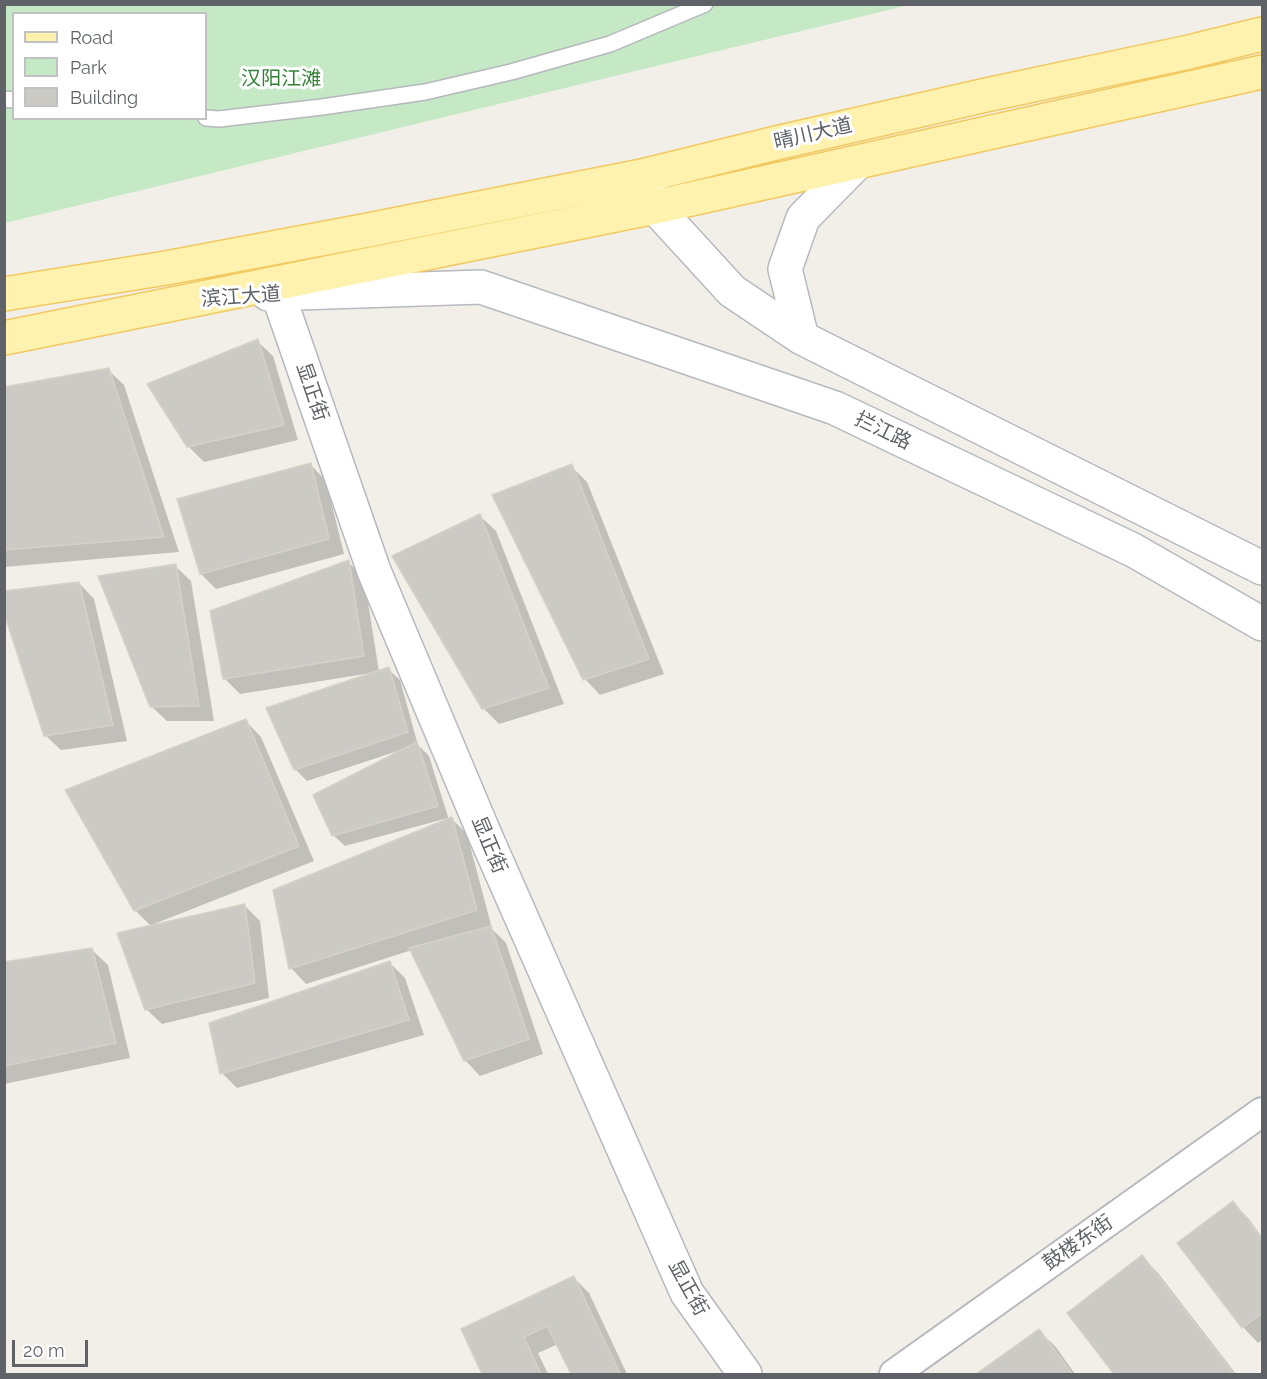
<!DOCTYPE html>
<html>
<head>
<meta charset="utf-8">
<style>
	body { margin:0 }
	#map { position:relative; width:1267px; height:1379px; overflow:hidden; background:#f1efe8; font-family:Raleway,sans-serif }
	canvas { display:block }
	.frame { position:absolute; inset:0; border:6px solid #5f6368; pointer-events:none }
	.legend { position:absolute; left:12px; top:12px; width:195px; height:108px; box-sizing:border-box; background:#fff; border:2px solid #bfc1c3; margin:0; padding:8px 10px; list-style:none; font-size:18px; color:#5f6368 }
	.legend li { display:flex; align-items:center; gap:12px; height:30px }
	.legend b { width:30px; border:2px solid #bfc1c3 }
	.scale { position:absolute; left:12px; top:1340px; width:76px; height:27px; box-sizing:border-box; border:3px solid #5f6368; border-top:0; padding-left:8px; font-size:18px; line-height:21px; white-space:nowrap; color:#5f6368; -webkit-text-stroke:4px #fff; paint-order:stroke }
</style>
</head>
<body>
<div id="map">
<canvas width="1267" height="1379"></canvas>
<div class="frame"></div>
<ul class="legend">
<li><b style="height:8px;background:#fff2af"></b>Road</li>
<li><b style="height:16px;background:#c5e8c5"></b>Park</li>
<li><b style="height:16px;background:#cccac5"></b>Building</li>
</ul>
<div class="scale">20 m</div>
</div>
<script>
const g = document.querySelector('canvas').getContext('2d');
g.lineJoin = 'round';
function fillPath(path, color) { g.fillStyle = color; g.fill(path, 'evenodd'); }
const poly = rows => new Path2D(rows.map(r => 'M' + r).join(''));
function strokePath(path, color, width, dash) { g.strokeStyle = color; g.lineWidth = width; g.lineCap = dash ? 'butt' : 'round'; g.setLineDash(dash || []); g.stroke(path); }
function write(font, color, halo, rows, align = 'center') {
  g.font = font + ' Raleway,"Noto Sans SC",sans-serif'; g.lineWidth = 6; g.setLineDash([]); g.textBaseline = 'middle'; g.strokeStyle = halo; g.fillStyle = color; for (const [text, x, y, turn = 0] of rows) {
    g.save(); g.translate(x, y); g.rotate((+turn || 0) * Math.PI / 180); g.textAlign = isNaN(turn) ? turn : align; if (halo) g.strokeText(text, 0, 0); g.fillText(text, 0, 0); g.restore();
  }
}
const green = poly([
	[5,4,909,5,5,223],
	[14,14,206,14,206,118,14,118]
]);
const shadow = poly([
	[257,341,273,356,298,440,204,462,188,446],
	[108,370,124,385,179,552,4,567,4,389],
	[311,465,326,481,344,554,216,589,201,574],
	[571,466,587,482,664,674,600,695,585,679],
	[480,516,496,531,564,704,499,724,483,708],
	[348,562,364,577,379,672,388,669,400,680,418,745,429,756,449,820,452,819,467,834,491,925,489,926,506,943,543,1054,480,1076,465,1060,412,950,306,984,291,968,448,820,448,818,345,846,333,835,404,749,307,781,295,769,371,675,371,673,240,694,224,678],
	[175,566,191,581,214,721,167,721,151,706],
	[79,583,94,599,127,741,61,750,45,735],
	[246,721,261,737,314,861,154,924,154,926,245,906,260,921,269,998,162,1024,146,1009,152,927,135,910],
	[92,950,108,965,130,1058,4,1084,4,964],
	[390,963,405,978,424,1035,237,1088,222,1073],
	[1233,1203,1248,1218,1262,1237,1262,1340,1258,1343,1243,1327,1179,1244],
	[1142,1257,1158,1273,1236,1374,1116,1374,1069,1313],
	[574,1278,589,1293,627,1374,572,1374,558,1344,538,1353,548,1374,484,1374,463,1330],
	[1039,1331,1055,1346,1075,1374,979,1374]
]);
const building = poly([
	[258,339,284,425,187,447,147,384,258,339],
	[109,368,164,537,4,550,4,387,109,368],
	[311,463,329,539,200,574,177,499,311,463],
	[572,464,649,659,583,680,492,495,572,464],
	[480,514,549,688,482,709,392,556,480,514],
	[349,560,364,656,223,679,210,611,349,560],
	[176,564,199,706,150,707,98,576,176,564],
	[79,582,113,725,44,736,4,613,4,591,79,582],
	[389,667,408,732,294,770,266,708,389,667],
	[246,719,299,846,134,911,65,790,246,719],
	[417,742,438,806,332,836,313,795,417,742],
	[452,817,477,910,289,969,273,890,452,817],
	[245,904,255,983,145,1010,117,933,245,904],
	[491,926,529,1039,464,1061,409,948,491,926],
	[92,948,116,1043,4,1066,4,962,92,948],
	[390,961,409,1020,220,1074,209,1023,390,961],
	[1233,1201,1262,1239,1262,1313,1242,1328,1177,1243,1233,1201],
	[1142,1255,1234,1374,1114,1374,1067,1313,1142,1255],
	[574,1276,620,1374,571,1374,547,1326,524,1337,541,1374,482,1374,461,1329,574,1276],
	[1039,1329,1072,1374,976,1374,1039,1329]
]);
const service = poly([
	[4,99,14,100],
	[206,118,219,119,322,107,425,92,511,72,610,44,705,4]
]);
const minor = poly([
	[894,1374,1262,1112]
]);
const tertiary = poly([
	[278,294,374,571,485,835,687,1293,745,1374]
]);
const secondary = poly([
	[645,183,655,207,732,291,802,338,1262,568],
	[268,294,481,287,835,408,1133,550,1262,624],
	[802,338,785,269,803,218,857,163]
]);
const primary = poly([
	[4,294,166,268,363,231,642,176,776,143,986,95,1189,52,1262,34],
	[4,338,655,207,1262,72]
]);
const parkNames = [
	["汉阳江滩",281,79]
];
const streetNames = [
	["晴川大道",813,134,-13],
	["滨江大道",241,297,-4],
	["显正街",312,392,71],
	["拦江路",883,431,26],
	["显正街",489,845,67],
	["鼓楼东街",1078,1243,-35],
	["显正街",688,1288,61]
];
fillPath(green, '#c5e8c5');
fillPath(shadow, '#0003');
fillPath(building, '#cccac5');
strokePath(building, '#d6d1c6', 1.5);
strokePath(service, '#b5b8bc', 18);
strokePath(minor, '#b5b8bc', 32);
strokePath(tertiary, '#b5b8bc', 36);
strokePath(secondary, '#b6babf', 36);
strokePath(primary, '#f2c960', 36);
strokePath(service, '#fff', 15);
strokePath(minor, '#fff', 28);
strokePath(tertiary, '#fff', 33);
strokePath(secondary, '#fff', 33);
strokePath(primary, '#fff2af', 33);
write('20px', '#348238', '#fff', parkNames);
write('20px', '#5f6368', '#fff', streetNames);
</script>
</body>
</html>
